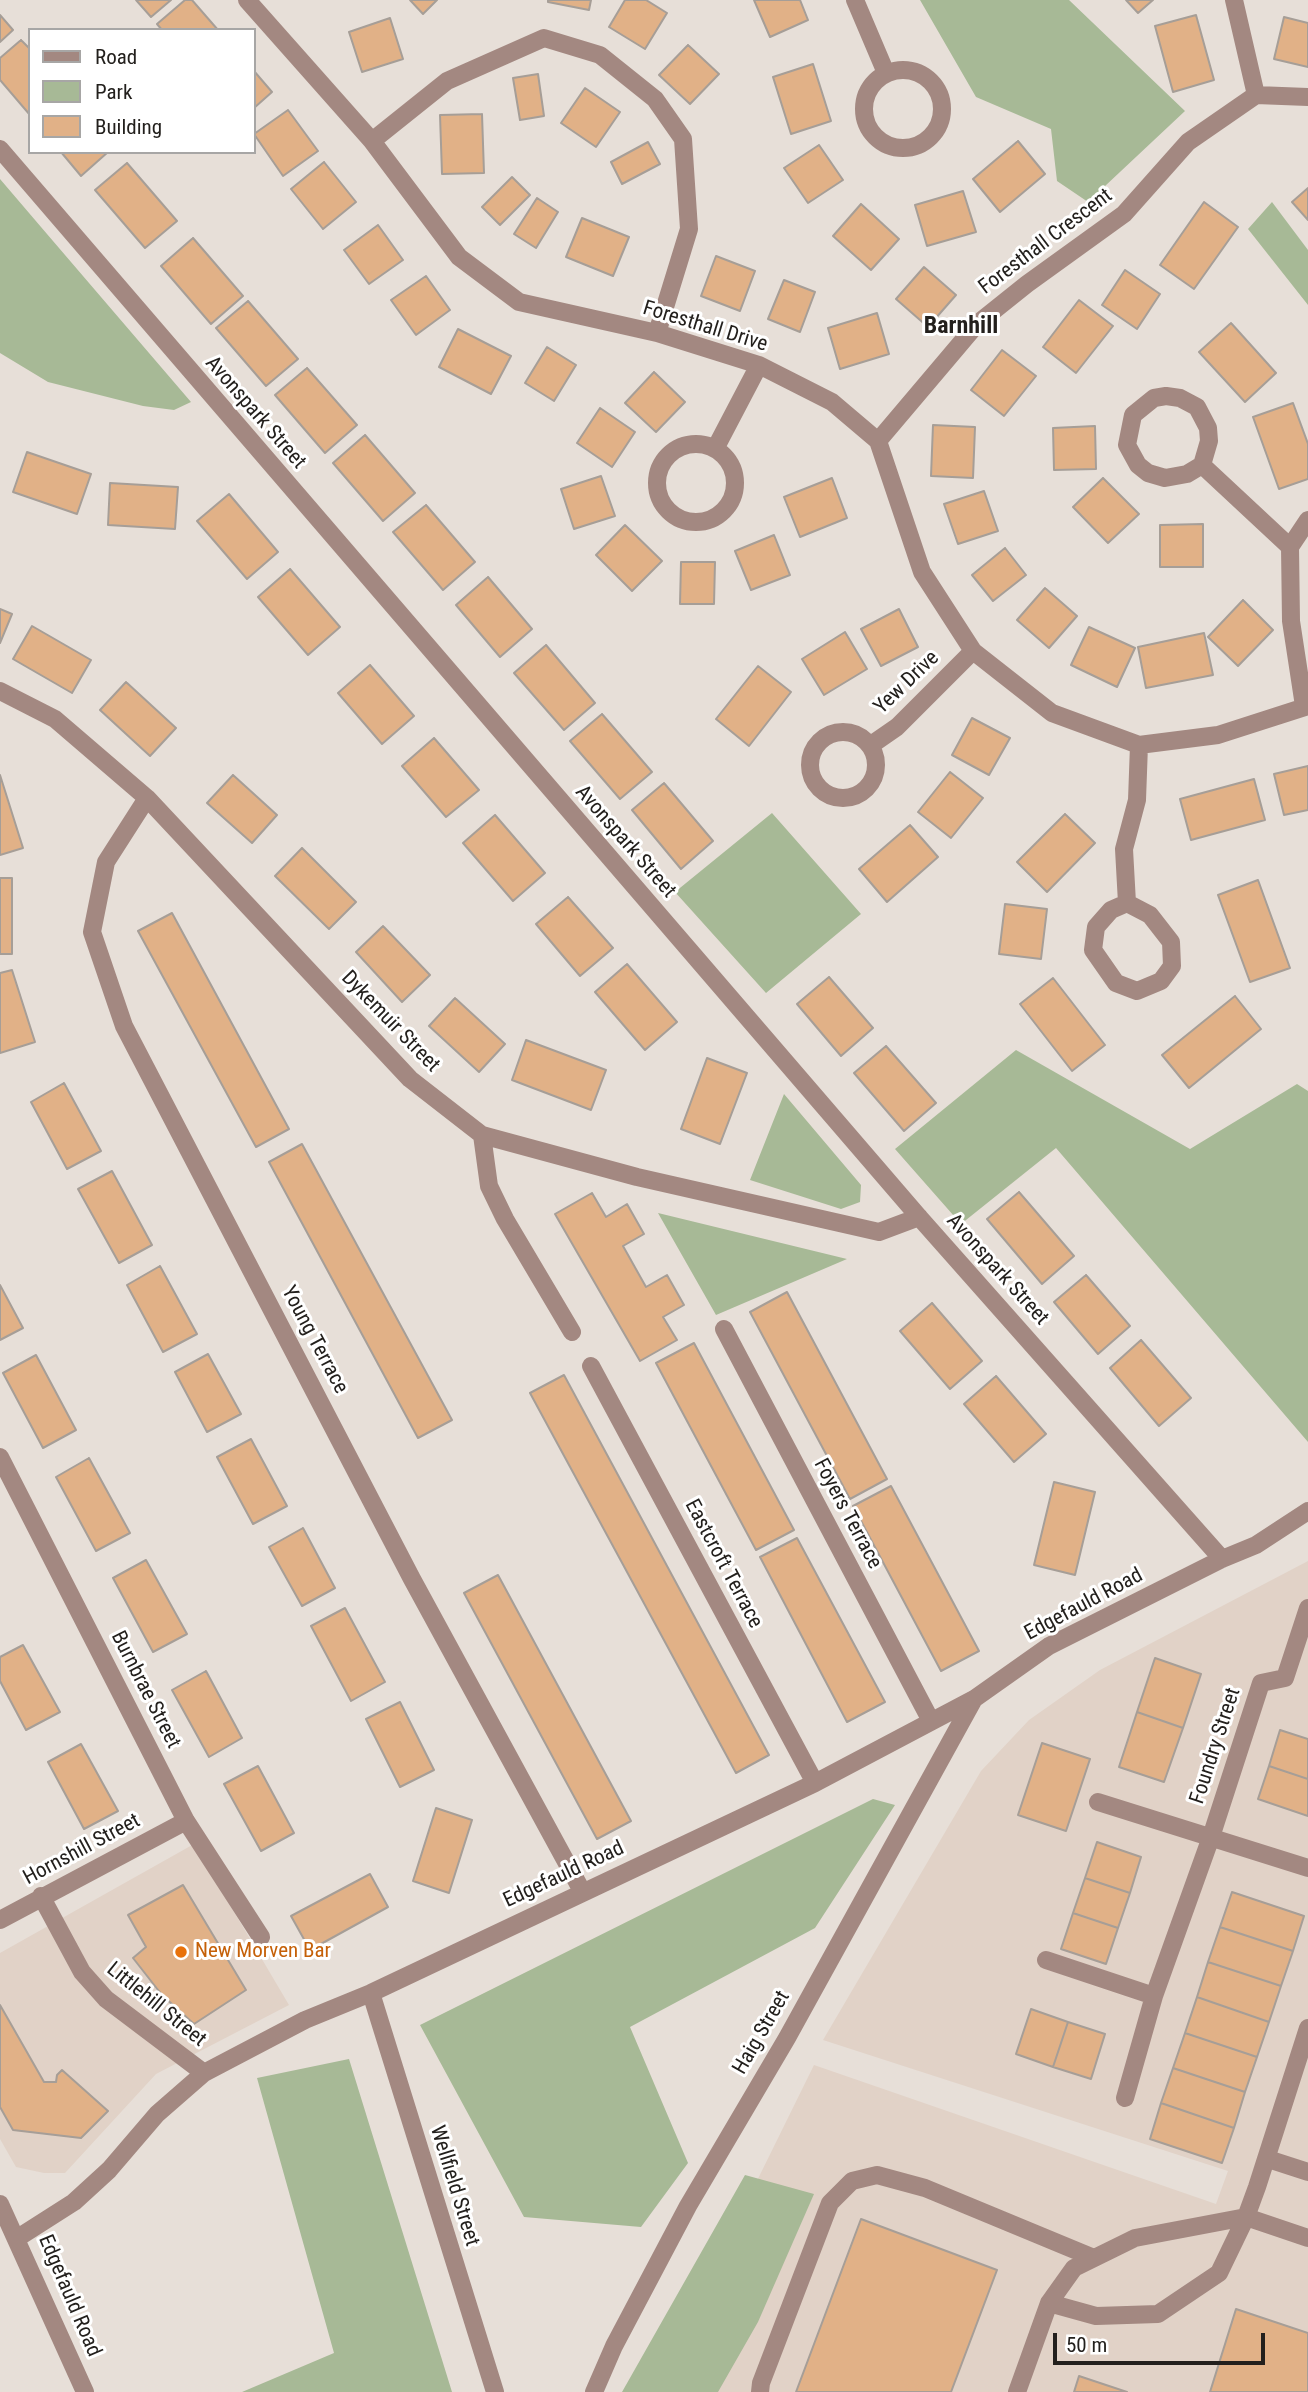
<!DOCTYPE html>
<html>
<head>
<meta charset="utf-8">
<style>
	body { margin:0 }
	#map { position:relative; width:1308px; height:2392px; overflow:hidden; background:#e7dfd8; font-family:"Roboto Condensed",sans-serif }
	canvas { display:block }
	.legend { position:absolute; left:28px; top:28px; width:228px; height:126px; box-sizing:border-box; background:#fff; border:2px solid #a7a6a5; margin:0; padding:9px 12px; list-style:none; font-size:21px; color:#23201d }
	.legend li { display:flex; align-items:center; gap:14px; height:35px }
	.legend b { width:35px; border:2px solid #a7a6a5 }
	.scale { position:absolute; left:1053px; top:2333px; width:212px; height:32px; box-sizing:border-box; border:4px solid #23201d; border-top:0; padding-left:9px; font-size:21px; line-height:24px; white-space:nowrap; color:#23201d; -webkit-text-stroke:5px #fff; paint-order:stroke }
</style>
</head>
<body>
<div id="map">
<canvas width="1308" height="2392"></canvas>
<ul class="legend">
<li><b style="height:9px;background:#a38881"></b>Road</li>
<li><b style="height:19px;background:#a7b996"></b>Park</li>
<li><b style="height:19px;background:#e1b187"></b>Building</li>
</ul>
<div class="scale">50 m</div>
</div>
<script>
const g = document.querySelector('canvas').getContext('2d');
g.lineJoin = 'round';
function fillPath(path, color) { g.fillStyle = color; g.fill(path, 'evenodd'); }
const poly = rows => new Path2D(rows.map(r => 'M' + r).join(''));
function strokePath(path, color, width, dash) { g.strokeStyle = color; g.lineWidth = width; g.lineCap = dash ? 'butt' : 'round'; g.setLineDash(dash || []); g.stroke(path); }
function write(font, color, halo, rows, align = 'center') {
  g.font = font + ' "Roboto Condensed",sans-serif'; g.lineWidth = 6; g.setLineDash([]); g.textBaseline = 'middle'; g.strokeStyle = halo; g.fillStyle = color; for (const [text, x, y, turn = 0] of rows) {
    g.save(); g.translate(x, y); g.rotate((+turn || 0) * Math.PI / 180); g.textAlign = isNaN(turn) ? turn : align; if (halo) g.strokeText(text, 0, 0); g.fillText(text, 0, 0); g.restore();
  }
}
const built = poly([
	[1308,1561,1308,2392,653,2392,814,2065,1216,2204,1228,2171,823,2040,981,1771,1029,1720,1100,1670],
	[194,1844,289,2005,156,2074,65,2173,44,2173,16,2167,0,2139,0,1953]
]);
const green = poly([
	[920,0,1069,0,1185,111,1088,202,1057,181,1051,129,976,97],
	[0,179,41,227,191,402,174,410,143,406,48,382,0,353],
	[1272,202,1308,250,1308,305,1248,229],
	[772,813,861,914,766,993,675,892],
	[1016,1050,1190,1149,1297,1084,1308,1091,1308,1442,1056,1148,961,1224,895,1149],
	[784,1094,861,1185,860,1202,841,1209,750,1180],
	[658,1213,847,1259,716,1315],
	[873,1799,895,1805,815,1928,630,2027,688,2163,641,2227,524,2217,420,2025],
	[349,2059,452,2392,242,2392,334,2353,257,2078],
	[745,2175,814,2194,758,2322,718,2392,622,2392]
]);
const building = poly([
	[136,0,171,0,151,17,136,0],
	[185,0,192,0,218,30,162,30,157,24,185,0],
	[410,0,437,0,423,14,410,0],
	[548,0,591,0,589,10,548,2,548,0],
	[625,0,646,0,667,13,645,49,609,27,625,0],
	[754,0,800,0,808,20,770,37,754,0],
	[1126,0,1153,0,1138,13,1126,0],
	[0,15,13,30,0,42,0,15],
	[1196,15,1214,80,1173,92,1155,26,1196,15],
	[1284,17,1308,23,1308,67,1274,59,1284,17],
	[390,18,403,59,362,72,349,32,390,18],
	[21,40,30,49,30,115,0,80,0,58,21,40],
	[688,45,719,74,690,104,659,75,688,45],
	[813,64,831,121,791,134,773,77,813,64],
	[254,71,272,92,254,108,254,71],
	[538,74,544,116,520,120,513,78,538,74],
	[585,88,620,112,596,147,561,123,585,88],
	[288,110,318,151,283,176,254,134,288,110],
	[482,114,484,173,442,174,440,115,482,114],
	[1018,141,1045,174,1000,212,973,179,1018,141],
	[648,142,660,164,622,184,611,162,648,142],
	[819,145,843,180,808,203,784,168,819,145],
	[61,152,108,152,81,176,61,152],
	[324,162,356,202,323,229,291,189,324,162],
	[127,163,177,221,145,248,95,190,127,163],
	[512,177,530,195,500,225,482,207,512,177],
	[1308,188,1308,220,1292,202,1308,188],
	[963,191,976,232,927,246,915,205,963,191],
	[537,198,558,212,536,248,514,234,537,198],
	[1204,202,1238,227,1194,289,1160,265,1204,202],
	[861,204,899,239,871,270,833,236,861,204],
	[582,218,629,237,613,276,566,257,582,218],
	[378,225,403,260,369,284,344,250,378,225],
	[193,238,243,296,211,324,161,266,193,238],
	[716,256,755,271,740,311,701,296,716,256],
	[924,267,956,295,928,327,896,299,924,267],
	[1125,270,1160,294,1137,329,1102,305,1125,270],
	[426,276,450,310,416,335,391,300,426,276],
	[784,280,815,292,800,332,768,319,784,280],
	[1079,300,1113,326,1076,373,1043,347,1079,300],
	[248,301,298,359,266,386,216,328,248,301],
	[877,313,889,354,840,369,828,328,877,313],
	[1231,323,1276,373,1245,402,1199,352,1231,323],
	[458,329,511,356,491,394,439,367,458,329],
	[547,347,576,365,554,401,525,383,547,347],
	[1002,350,1036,376,1004,416,971,390,1002,350],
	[307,368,357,425,325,453,275,395,307,368],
	[654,372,685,402,656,432,625,403,654,372],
	[1293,403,1308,444,1308,479,1279,489,1253,417,1293,403],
	[600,408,635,432,612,467,577,443,600,408],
	[933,425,975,427,973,478,931,476,933,425],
	[1095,426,1096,469,1054,470,1053,428,1095,426],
	[365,435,415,493,383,521,333,463,365,435],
	[27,452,91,474,77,514,13,492,27,452],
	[601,476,615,516,574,529,561,489,601,476],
	[832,478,847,518,800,537,784,497,832,478],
	[1103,478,1139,514,1108,543,1073,507,1103,478],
	[110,483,178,487,175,529,108,525,110,483],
	[984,491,998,531,958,544,944,504,984,491],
	[229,494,278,552,247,579,197,521,229,494],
	[426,505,475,562,443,590,393,532,426,505],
	[1203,524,1203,567,1160,567,1160,525,1203,524],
	[625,525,662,561,632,591,596,555,625,525],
	[774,535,790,575,751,590,735,551,774,535],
	[1005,548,1026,575,993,601,972,575,1005,548],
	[681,562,715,562,714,604,680,604,681,562],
	[290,569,340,627,308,655,258,597,290,569],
	[488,577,532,629,500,657,456,605,488,577],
	[1045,588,1077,616,1049,648,1017,620,1045,588],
	[1243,600,1273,630,1238,666,1208,637,1243,600],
	[0,609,12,614,0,643,0,609],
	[899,609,918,647,881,666,861,629,899,609],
	[32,626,91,660,72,693,13,659,32,626],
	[1089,627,1135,648,1117,687,1071,665,1089,627],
	[845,632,867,669,824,695,802,659,845,632],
	[1204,633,1213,675,1146,688,1138,647,1204,633],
	[546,645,595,703,564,730,514,673,546,645],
	[370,665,414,716,382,744,338,693,370,665],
	[758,666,791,692,749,746,716,719,758,666],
	[126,682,176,728,150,756,100,710,126,682],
	[602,714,652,772,620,799,570,741,602,714],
	[972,718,1010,738,989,775,952,755,972,718],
	[434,738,479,790,446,817,402,766,434,738],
	[1308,766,1308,810,1284,815,1274,774,1308,766],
	[950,772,983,798,951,838,918,812,950,772],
	[0,775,23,848,0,855,0,775],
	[233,775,277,815,252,843,207,803,233,775],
	[1254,779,1265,820,1191,840,1180,799,1254,779],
	[664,783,713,841,681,869,632,810,664,783],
	[1065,814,1095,843,1047,892,1017,862,1065,814],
	[495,815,545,873,513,901,463,843,495,815],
	[910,825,938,857,887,902,859,869,910,825],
	[302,848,356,902,329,929,275,876,302,848],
	[0,878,12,878,12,954,0,954,0,878],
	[1258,880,1290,968,1250,982,1218,895,1258,880],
	[568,897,613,948,580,976,536,924,568,897],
	[1005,904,1047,909,1041,959,999,954,1005,904],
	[172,913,289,1129,256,1147,138,931,172,913],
	[383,926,430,975,402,1002,356,952,383,926],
	[627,964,677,1022,645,1050,595,992,627,964],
	[12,970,35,1042,0,1053,0,973,12,970],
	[829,977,873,1028,841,1056,797,1004,829,977],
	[1053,978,1105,1045,1072,1071,1020,1004,1053,978],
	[1235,996,1261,1029,1189,1088,1162,1055,1235,996],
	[455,998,505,1044,479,1072,429,1026,455,998],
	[526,1040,606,1070,591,1110,512,1080,526,1040],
	[886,1046,936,1103,904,1131,854,1073,886,1046],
	[707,1058,747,1073,720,1144,681,1129,707,1058],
	[64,1083,101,1151,67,1169,31,1102,64,1083],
	[302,1144,452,1420,418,1438,269,1162,302,1144],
	[112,1171,152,1245,119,1263,78,1189,112,1171],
	[1019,1192,1074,1256,1042,1284,987,1219,1019,1192],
	[592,1193,606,1217,627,1204,644,1234,623,1246,646,1287,667,1275,684,1305,663,1317,677,1340,640,1361,555,1214,592,1193],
	[160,1266,197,1334,163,1352,127,1285,160,1266],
	[1086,1275,1130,1326,1098,1354,1054,1302,1086,1275],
	[0,1285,23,1328,0,1340,0,1285],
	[787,1292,887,1479,850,1499,750,1312,787,1292],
	[932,1303,982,1361,950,1389,900,1331,932,1303],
	[1141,1340,1191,1398,1159,1426,1110,1368,1141,1340],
	[694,1343,794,1530,756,1550,656,1363,694,1343],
	[208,1354,241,1414,207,1432,175,1372,208,1354],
	[36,1355,76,1430,43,1448,3,1373,36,1355],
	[564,1375,769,1755,736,1773,530,1393,564,1375],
	[996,1376,1046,1434,1014,1462,964,1404,996,1376],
	[251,1439,287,1506,253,1524,217,1457,251,1439],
	[89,1458,130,1533,96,1551,56,1477,89,1458],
	[1054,1482,1095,1492,1075,1575,1034,1565,1054,1482],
	[891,1486,979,1651,941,1671,853,1506,891,1486],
	[303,1528,335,1588,302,1606,269,1547,303,1528],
	[797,1538,885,1702,847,1722,760,1557,797,1538],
	[146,1560,187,1634,153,1652,113,1578,146,1560],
	[498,1575,631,1821,597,1839,464,1593,498,1575],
	[345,1608,385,1682,351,1701,311,1626,345,1608],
	[23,1645,60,1712,26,1730,0,1681,0,1657,23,1645],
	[1155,1658,1201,1674,1183,1728,1137,1712,1155,1658],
	[206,1671,242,1738,209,1757,172,1690,206,1671],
	[400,1702,434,1770,400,1787,366,1719,400,1702],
	[1137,1712,1183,1728,1164,1782,1119,1767,1137,1712],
	[1280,1730,1308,1739,1308,1779,1269,1766,1280,1730],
	[1042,1743,1090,1759,1066,1831,1018,1815,1042,1743],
	[81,1744,118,1811,84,1829,48,1762,81,1744],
	[258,1766,294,1833,261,1851,224,1784,258,1766],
	[1269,1766,1308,1779,1308,1816,1258,1799,1269,1766],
	[436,1808,472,1820,449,1893,413,1881,436,1808],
	[1097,1842,1141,1857,1130,1893,1085,1878,1097,1842],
	[370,1874,388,1907,310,1950,291,1916,370,1874],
	[1085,1878,1130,1893,1118,1928,1073,1913,1085,1878],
	[183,1885,246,1990,194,2024,162,1995,133,1958,146,1947,128,1915,183,1885],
	[1232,1892,1304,1916,1293,1951,1220,1927,1232,1892],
	[1073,1913,1118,1928,1106,1964,1061,1949,1073,1913],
	[1220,1927,1293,1951,1281,1986,1208,1962,1220,1927],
	[1208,1962,1281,1986,1269,2022,1197,1997,1208,1962],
	[1197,1997,1269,2022,1257,2057,1185,2033,1197,1997],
	[0,2005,44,2082,56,2082,57,2075,62,2070,108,2111,81,2138,13,2130,0,2107,0,2005],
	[1031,2009,1068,2022,1053,2067,1016,2054,1031,2009],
	[1068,2022,1105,2034,1091,2079,1053,2067,1068,2022],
	[1185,2033,1257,2057,1245,2092,1173,2068,1185,2033],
	[1173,2068,1245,2092,1234,2128,1161,2103,1173,2068],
	[1161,2103,1234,2128,1222,2163,1150,2139,1161,2103],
	[861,2219,997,2270,951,2392,796,2392,861,2219],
	[1236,2309,1308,2333,1308,2392,1210,2392,1236,2309],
	[1079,2376,1127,2392,1074,2392,1079,2376]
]);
const minor = poly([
	[247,0,372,141,459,257,519,302,657,333,759,365,832,402,878,441,922,572,973,651,1052,713,1139,745,1218,735,1308,706],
	[855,0,886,73],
	[1234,0,1256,95],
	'864 109a39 39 0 1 1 78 0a39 39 0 1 1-78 0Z',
	[372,141,447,81,544,38,600,55,655,99,683,139,689,229,657,333],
	[0,149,919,1217,1222,1559],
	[1166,396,1180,398,1197,407,1208,428,1209,441,1202,465,1187,474,1165,478,1148,473,1138,465,1127,445,1133,415,1154,398,1166,396],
	[878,441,977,324,1027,284,1124,214,1188,142,1256,95,1308,97],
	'657 483a39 39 0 1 1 78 0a39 39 0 1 1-78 0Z',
	[715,449,759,365],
	[1202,465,1290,547],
	[0,691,55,719,147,798,410,1079,482,1135,637,1177,879,1232,919,1217],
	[1304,706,1291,621,1290,547,1308,520],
	'810 765a33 33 0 1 1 66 0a33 33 0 1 1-66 0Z',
	[871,745,897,727,973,651],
	[147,798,106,862,92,932,124,1026,412,1579,582,1891],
	[1127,903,1150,915,1171,942,1172,966,1161,981,1137,991,1116,983,1093,950,1096,927,1111,910,1127,903],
	[1127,903,1124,849,1137,800,1139,745],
	[482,1135,489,1186,505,1219,572,1332],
	[724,1329,931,1721],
	[591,1366,815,1783],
	[0,1457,186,1821,261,1937],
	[1098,1802,1308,1868],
	[41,1896,82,1972,106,1999,204,2073],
	[0,1920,186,1821],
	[1046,1960,1154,1996],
	[371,1993,495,2392],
	[1125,2098,1154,1996,1211,1837,1261,1683,1285,1678,1308,1608],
	[1268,2159,1308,2172],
	[0,2204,85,2392],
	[16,2239,74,2202,109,2170,157,2114,204,2073,305,2020,371,1993,815,1783,974,1699,1049,1646,1222,1559,1256,1545,1308,1511],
	[1049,2303,1096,2316,1158,2314,1219,2273,1246,2217,1257,2187,1308,2028],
	[594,2392,614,2346,688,2206,787,2038,974,1699],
	[760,2392,761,2383,830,2203,852,2181,877,2175,925,2188,1094,2258],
	[1017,2392,1049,2303,1074,2268,1135,2238,1246,2217,1308,2238]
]);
const markers = [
	[181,1952,7,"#e8710a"]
];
const streetNames = [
	["Foresthall Crescent",1046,242,-37],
	["Foresthall Drive",705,327,17],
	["Avonspark Street",255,413,49],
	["Yew Drive",907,683,-44],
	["Avonspark Street",625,842,49],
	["Dykemuir Street",390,1022,46],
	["Avonspark Street",997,1270,48],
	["Young Terrace",314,1340,62],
	["Foyers Terrace",847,1514,62],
	["Eastcroft Terrace",723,1564,62],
	["Edgefauld Road",1084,1605,-28],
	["Burnbrae Street",145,1690,63],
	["Foundry Street",1216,1746,-72],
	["Hornshill Street",82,1850,-28],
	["Edgefauld Road",564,1875,-25],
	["Littlehill Street",156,2005,39],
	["Haig Street",762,2033,-60],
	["Wellfield Street",454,2186,73],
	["Edgefauld Road",69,2296,67]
];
const foodNames = [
	["New Morven Bar",195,1952]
];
const quarterNames = [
	["Barnhill",961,327]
];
fillPath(built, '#e1d2c7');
fillPath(green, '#a7b996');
fillPath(building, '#e1b187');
strokePath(building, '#a69e97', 2);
strokePath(minor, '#a38881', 18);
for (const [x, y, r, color] of markers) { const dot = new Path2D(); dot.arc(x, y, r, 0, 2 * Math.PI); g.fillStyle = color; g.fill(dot); strokePath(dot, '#fff', 2.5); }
write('21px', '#23201d', '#fff', streetNames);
write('21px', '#c56008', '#fff', foodNames, 'left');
write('bold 24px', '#23201d', '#fff', quarterNames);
</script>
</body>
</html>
